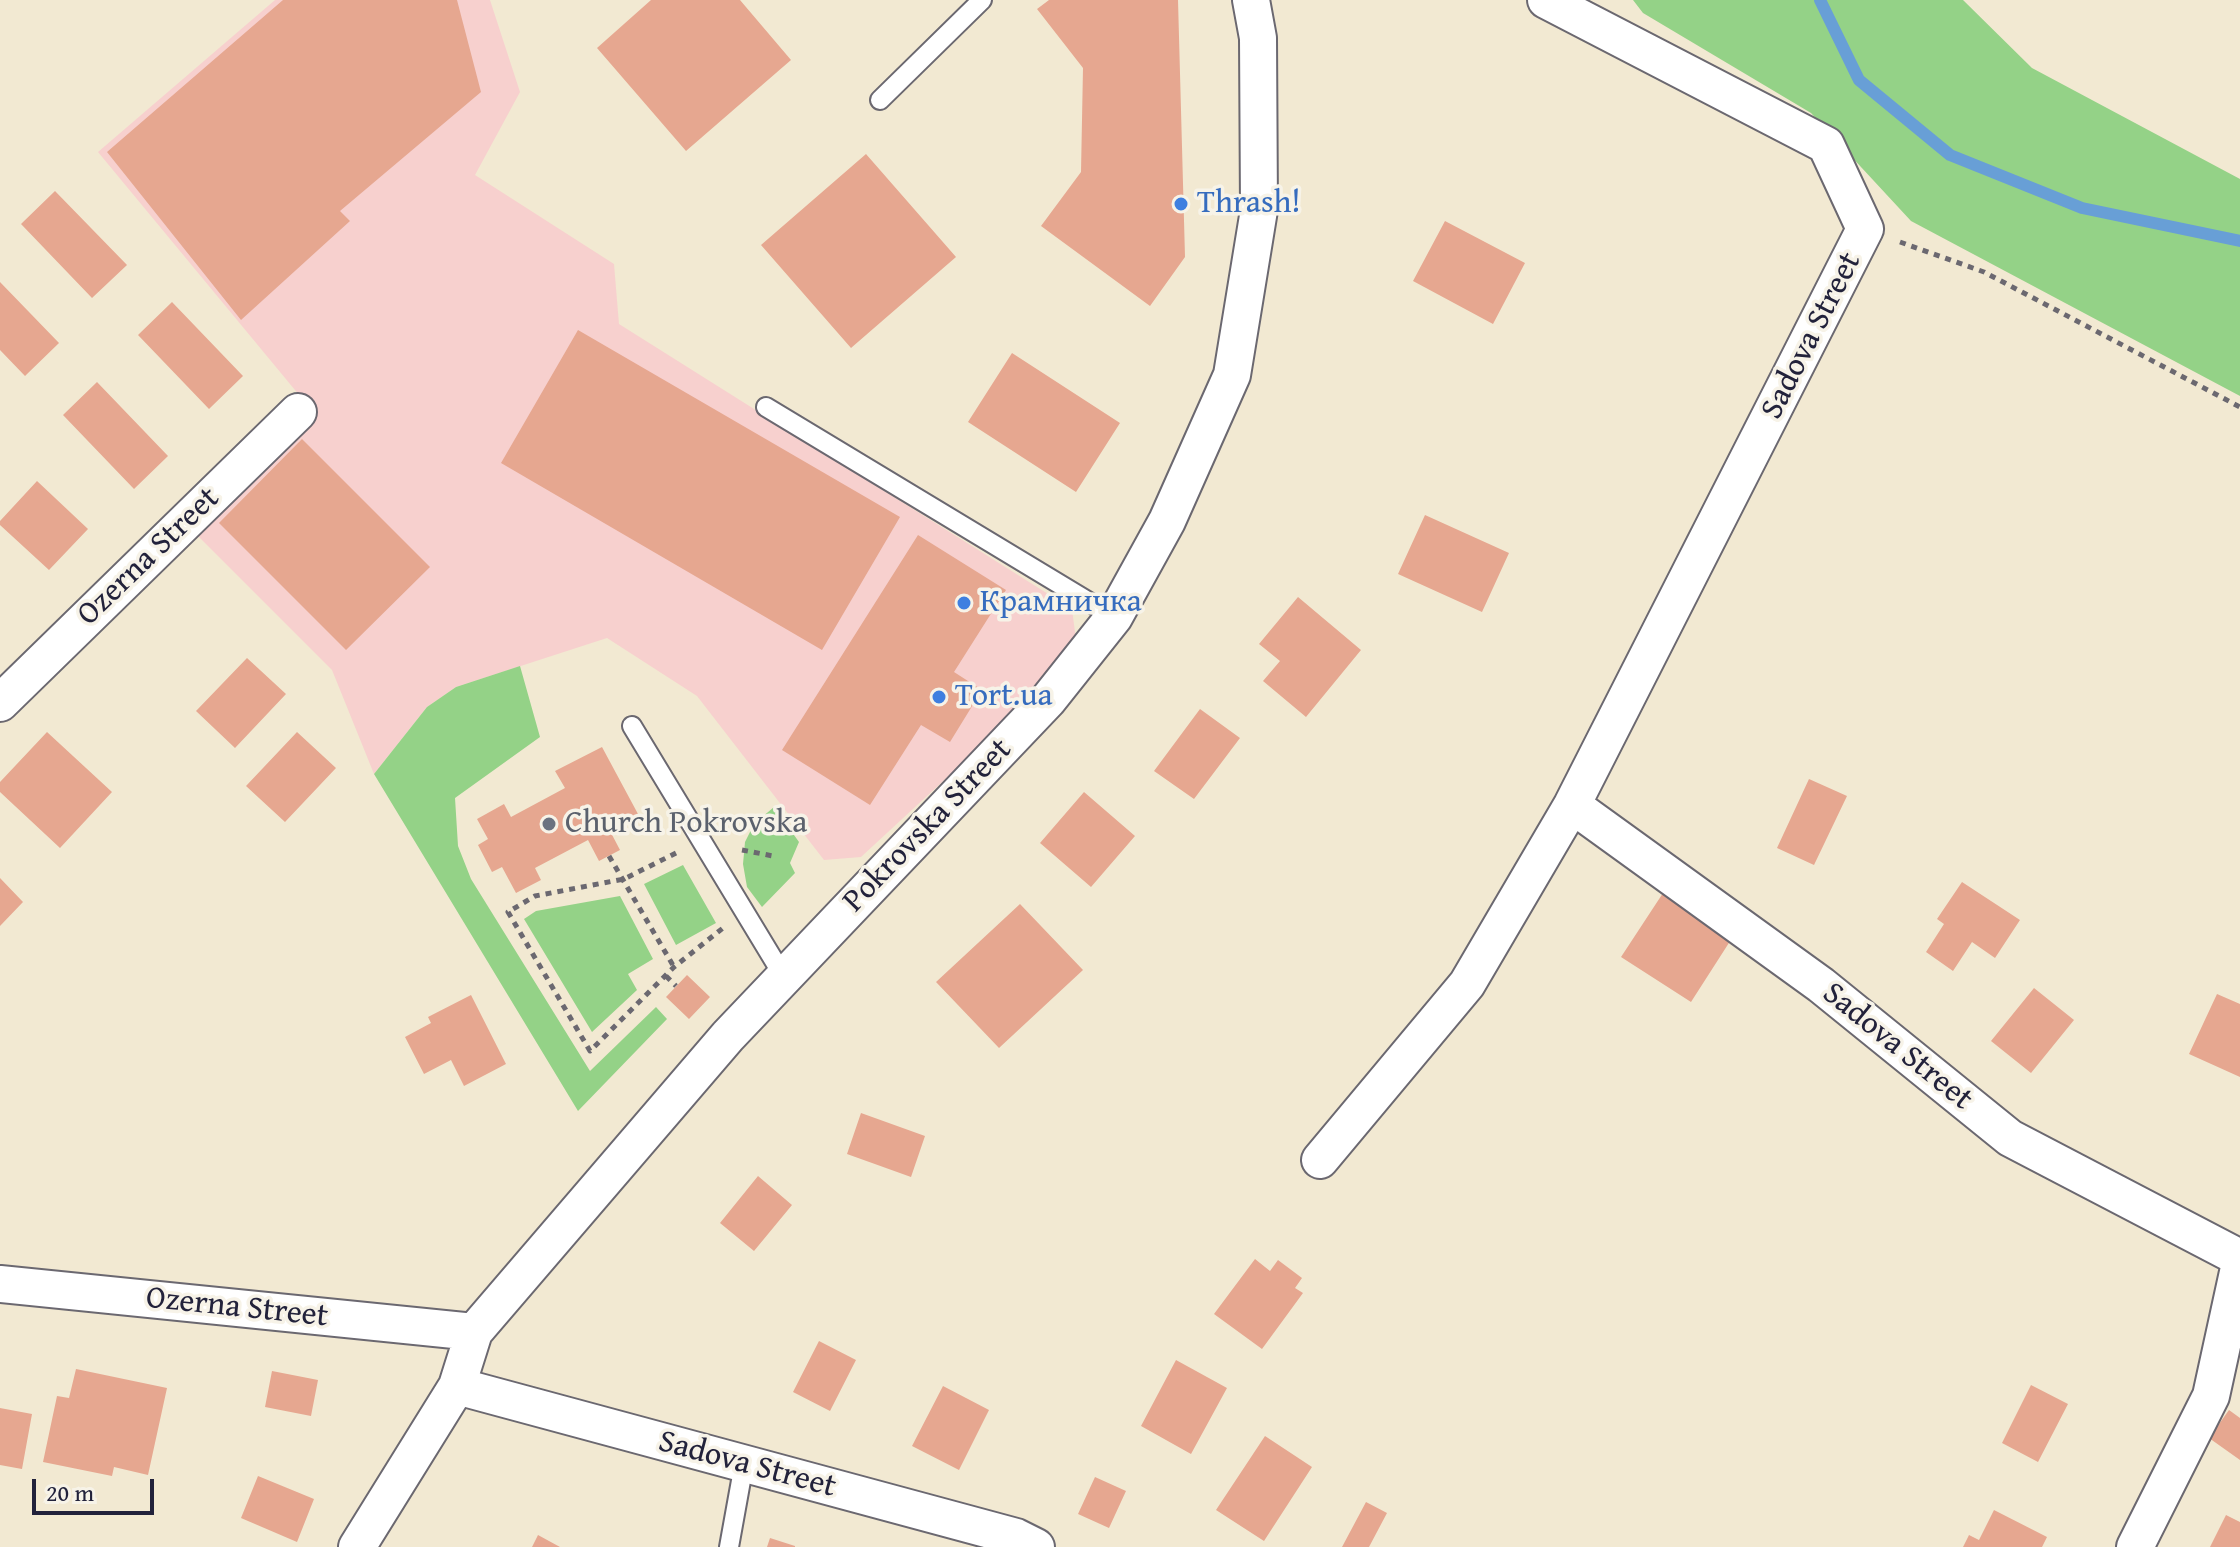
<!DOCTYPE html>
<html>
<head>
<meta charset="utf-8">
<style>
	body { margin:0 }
	#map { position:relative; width:2240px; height:1547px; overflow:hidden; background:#f2e9d2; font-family:"Gentium Book Plus",serif }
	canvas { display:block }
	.scale { position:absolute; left:32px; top:1479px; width:122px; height:36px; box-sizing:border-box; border:4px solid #22223b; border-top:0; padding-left:10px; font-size:24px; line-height:28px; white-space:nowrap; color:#22223b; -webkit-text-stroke:6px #f7f3e8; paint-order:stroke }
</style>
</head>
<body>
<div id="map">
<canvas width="2240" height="1547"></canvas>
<div class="scale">20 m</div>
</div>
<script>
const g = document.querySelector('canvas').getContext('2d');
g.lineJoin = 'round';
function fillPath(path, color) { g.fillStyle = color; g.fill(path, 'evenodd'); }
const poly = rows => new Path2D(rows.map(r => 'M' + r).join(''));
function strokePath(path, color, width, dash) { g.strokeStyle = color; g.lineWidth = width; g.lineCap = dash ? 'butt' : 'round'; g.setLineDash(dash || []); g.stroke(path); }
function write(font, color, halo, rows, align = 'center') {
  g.font = font + ' "Gentium Book Plus",serif'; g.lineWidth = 7; g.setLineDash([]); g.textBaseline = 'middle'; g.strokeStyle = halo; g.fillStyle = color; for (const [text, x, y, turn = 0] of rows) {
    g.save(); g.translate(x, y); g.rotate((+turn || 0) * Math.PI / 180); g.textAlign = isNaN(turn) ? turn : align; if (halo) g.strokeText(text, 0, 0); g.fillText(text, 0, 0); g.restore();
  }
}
const built = poly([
	[275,0,490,0,520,92,475,175,614,264,619,324,1072,609,1076,640,967,759,861,857,824,860,697,696,607,638,456,687,427,707,374,774,332,670,195,533,314,413,98,152]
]);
const green = poly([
	[1633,0,1963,0,2032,68,2240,179,2240,396,1911,221,1811,113,1643,13],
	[520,666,540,737,455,798,458,846,471,879,590,1071,656,1007,667,1019,578,1111,374,774,427,707,456,687],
	[774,807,799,842,790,863,795,873,762,907,747,887,743,864,745,842,754,824],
	[683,865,716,923,676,945,644,884],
	[620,896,653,959,628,974,637,990,592,1032,524,919,536,911]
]);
const stream = poly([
	[1820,0,1859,80,1950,155,2082,208,2240,241]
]);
const building = poly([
	[283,0,457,0,481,92,340,211,350,221,241,320,107,152],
	[651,0,740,0,791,60,686,151,597,48],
	[1049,0,1178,0,1185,257,1150,306,1041,226,1081,172,1083,68,1037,9],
	[866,154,956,257,851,348,761,245],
	[55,191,127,265,92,298,21,224],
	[1445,221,1525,263,1493,324,1413,281],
	[0,282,59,343,25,376,0,350],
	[172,302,243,376,209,409,138,335],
	[578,330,900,517,822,650,501,463],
	[1012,353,1120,423,1076,492,968,422],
	[97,382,168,456,134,489,63,415],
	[302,439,430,567,346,650,219,523],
	[37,481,88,529,49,570,0,525,0,521],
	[1425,515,1509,553,1482,612,1398,574],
	[918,535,1006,590,954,672,982,690,950,742,921,725,870,805,782,750],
	[1298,597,1361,650,1306,717,1263,681,1280,661,1259,644],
	[247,658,286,694,235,748,196,711],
	[1200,709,1240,738,1194,799,1154,771],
	[47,732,112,792,60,848,0,792,0,782],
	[297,732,336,768,285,822,246,786],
	[602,747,638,814,609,829,620,850,599,861,588,840,535,868,541,880,516,893,502,867,492,872,478,845,488,839,477,819,504,804,511,817,565,788,555,771],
	[1809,779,1847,796,1814,865,1777,848],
	[1084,792,1135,836,1091,887,1040,843],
	[0,878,23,902,0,926],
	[1962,882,2020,920,1995,958,1972,942,1953,971,1926,952,1944,924,1937,919],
	[1665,890,1734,935,1691,1002,1621,957],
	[1020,904,1083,970,999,1048,936,982],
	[687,975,710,997,689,1019,666,997],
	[2034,988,2074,1020,2031,1073,1991,1041],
	[2217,994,2240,1004,2240,1077,2189,1054],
	[471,995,506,1064,464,1086,451,1060,424,1074,405,1037,431,1023,428,1017],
	[861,1113,925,1136,911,1177,847,1154],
	[758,1176,792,1205,754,1251,720,1223],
	[1255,1259,1270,1271,1278,1260,1302,1278,1295,1288,1303,1293,1262,1349,1214,1314],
	[819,1341,856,1360,830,1411,793,1392],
	[1176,1360,1227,1388,1191,1454,1141,1426],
	[76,1369,167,1388,148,1475,114,1467,112,1476,43,1462,57,1396,69,1398],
	[272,1371,318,1380,311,1416,265,1407],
	[2031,1385,2068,1404,2038,1462,2002,1443],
	[943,1386,989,1410,959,1470,912,1446],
	[0,1408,32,1414,22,1469,0,1465],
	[2229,1410,2240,1418,2240,1460,2209,1438],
	[1265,1436,1312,1467,1264,1541,1216,1510],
	[258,1476,314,1499,297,1542,241,1518],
	[1095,1477,1126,1491,1109,1528,1078,1514],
	[1366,1502,1387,1513,1369,1547,1342,1547],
	[1994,1510,2047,1537,2042,1547,1963,1547,1969,1535,1979,1540],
	[2226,1515,2240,1522,2240,1547,2210,1547],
	[538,1535,560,1547,532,1547],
	[770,1538,795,1546,795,1547,767,1547]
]);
const path = poly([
	[1900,242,1984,272,2240,407],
	[742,850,773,856],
	[676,853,624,879,535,896,508,912,590,1051,674,967,723,928],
	[609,856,674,967],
	[666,976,676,986]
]);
const lane = poly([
	[880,100,982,0],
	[766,407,1114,617],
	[632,726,784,977],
	[729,1547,744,1464]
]);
const street = poly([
	[0,703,298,412],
	[1572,805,1821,985,2010,1138,2240,1258],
	[1320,1160,1467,984,1572,805,1865,229,1826,145,1546,0],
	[0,1284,474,1332],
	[457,1386,1016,1537,1036,1547],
	[357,1547,457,1386,474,1332,728,1036,1048,700,1114,617,1167,521,1232,375,1259,210,1258,38,1251,0],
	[2135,1547,2211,1396,2240,1263]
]);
const markers = [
	[1181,204,8,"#3f7fe0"],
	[964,603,8,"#3f7fe0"],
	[939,697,8,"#3f7fe0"],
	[549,824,8,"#6b7280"]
];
const shopNames = [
	["Thrash!",1197,204],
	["Крамничка",980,603],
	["Tort.ua",955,697]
];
const streetNames = [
	["Sadova Street",1812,336,-63],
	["Ozerna Street",149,557,-44],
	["Pokrovska Street",928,826,-46],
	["Sadova Street",1897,1047,39],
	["Ozerna Street",237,1308,6],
	["Sadova Street",747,1465,15]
];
const worshipNames = [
	["Church Pokrovska",565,824]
];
fillPath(built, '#f7d0ce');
fillPath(green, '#94d287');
strokePath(stream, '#689fd6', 12);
fillPath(building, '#e6a790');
strokePath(lane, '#6b6870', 22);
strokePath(street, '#6b6870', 40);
strokePath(path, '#6b6870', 5, [6, 6]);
strokePath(lane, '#fff', 18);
strokePath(street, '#fff', 36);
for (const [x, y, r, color] of markers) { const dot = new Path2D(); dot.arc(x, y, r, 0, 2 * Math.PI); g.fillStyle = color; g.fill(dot); strokePath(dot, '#f7f3e8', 3); }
write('32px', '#366cbe', '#f7f3e8', shopNames, 'left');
write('32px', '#22223b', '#f7f3e8', streetNames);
write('32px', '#5b616d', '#f7f3e8', worshipNames, 'left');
</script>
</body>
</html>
